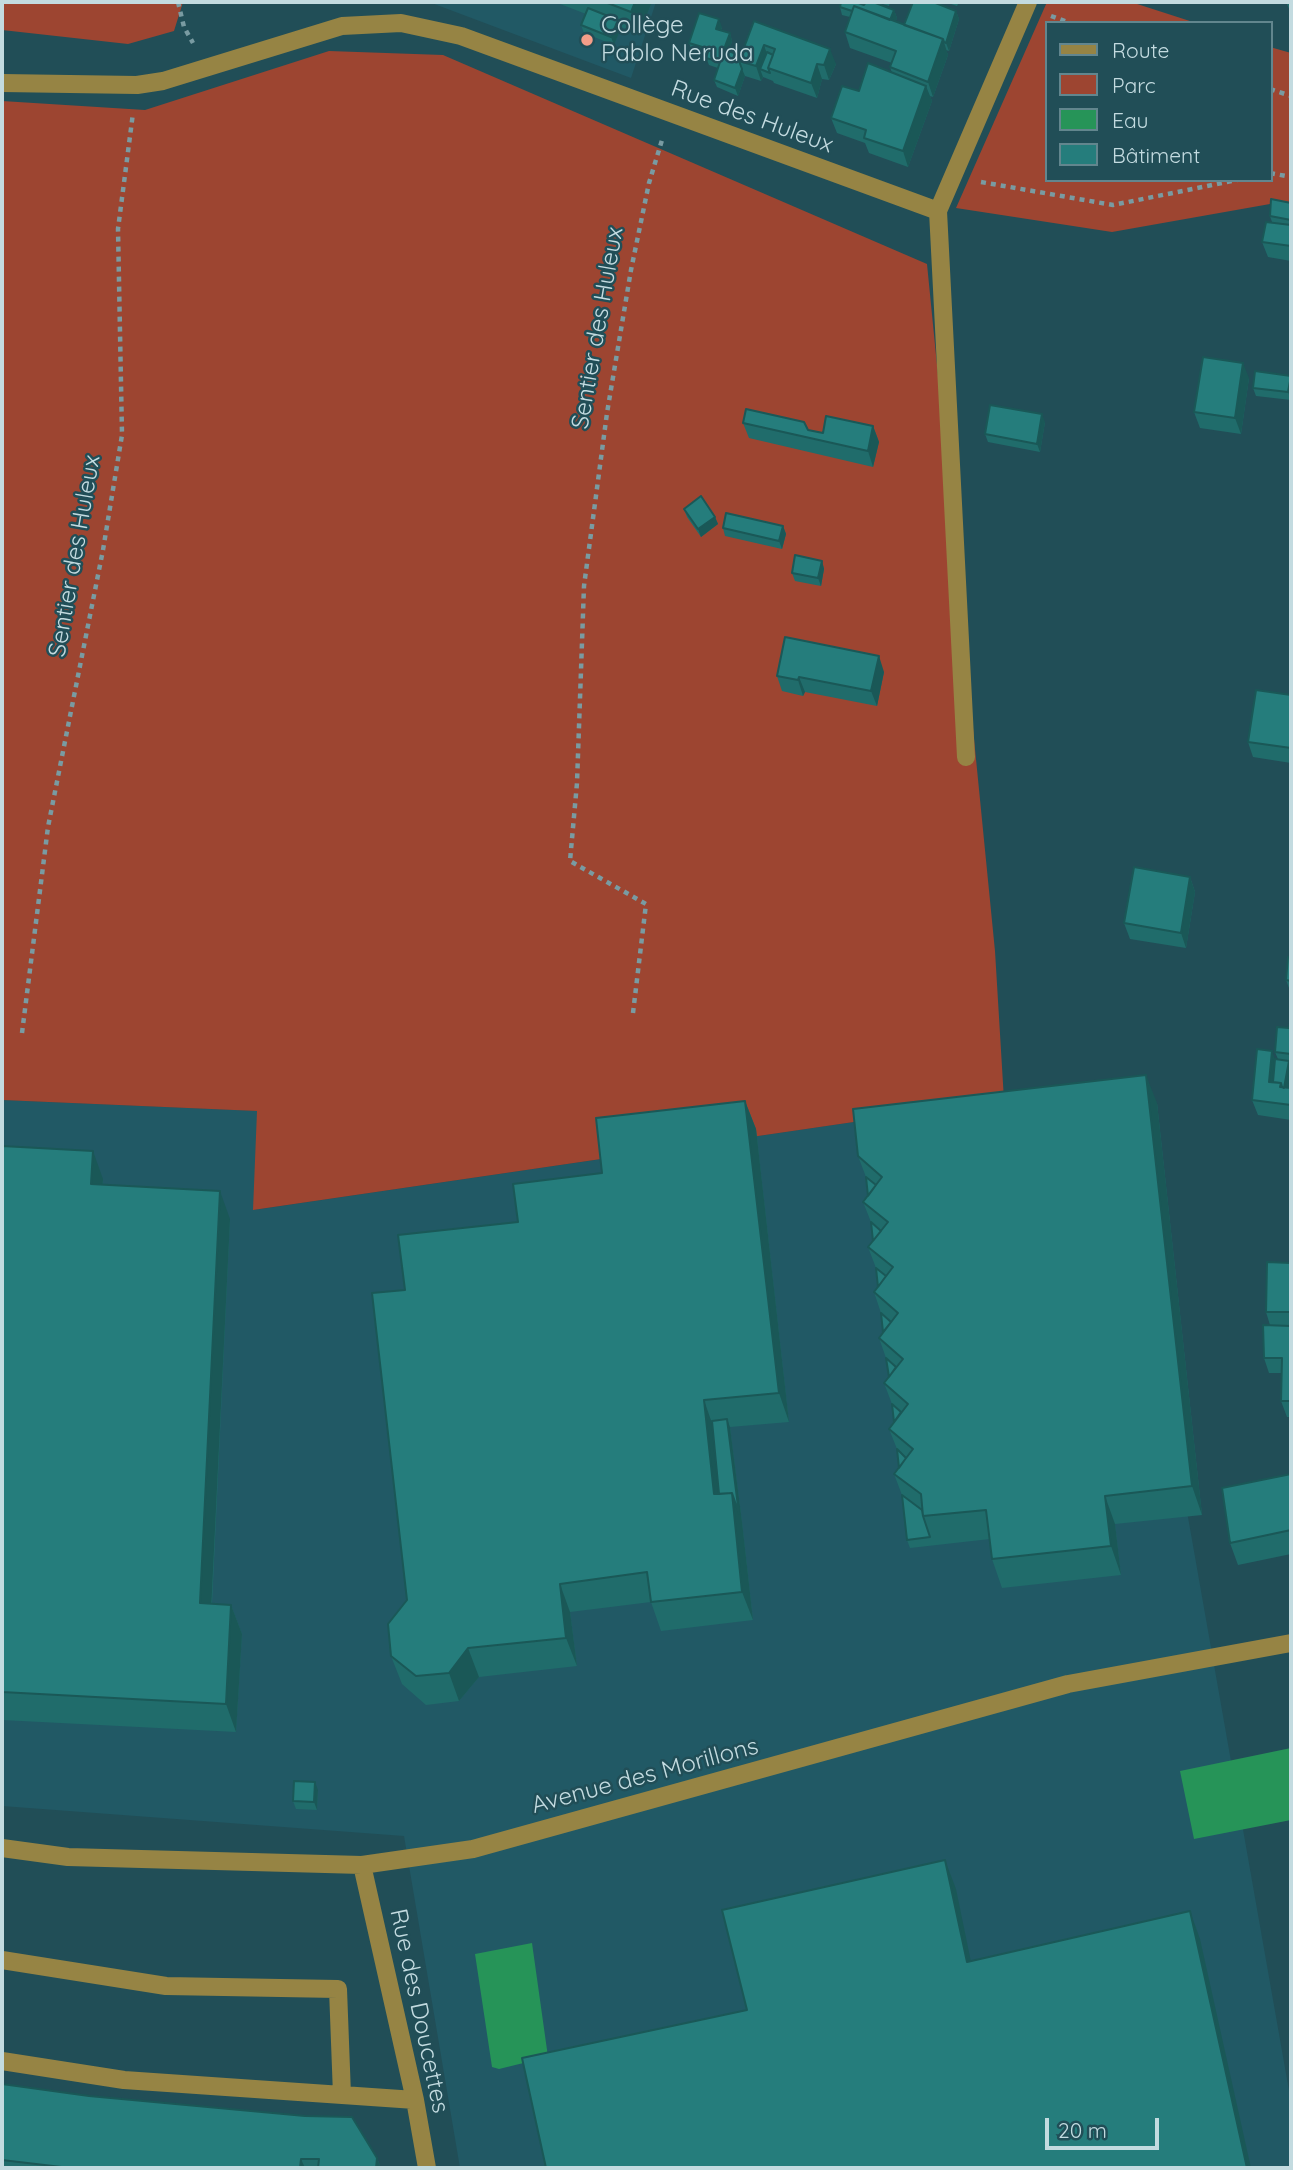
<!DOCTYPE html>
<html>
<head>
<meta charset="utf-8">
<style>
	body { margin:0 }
	#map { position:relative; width:1293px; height:2170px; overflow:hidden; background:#214e57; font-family:Quicksand,sans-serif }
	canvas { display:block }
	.frame { position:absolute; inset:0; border:4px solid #c3dbe0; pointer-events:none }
	.legend { position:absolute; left:1045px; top:21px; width:228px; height:161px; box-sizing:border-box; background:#214e57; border:2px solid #62868e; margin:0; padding:9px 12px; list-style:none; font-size:21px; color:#c3dbe0 }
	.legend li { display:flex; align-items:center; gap:14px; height:35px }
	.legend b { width:35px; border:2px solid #62868e }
	.scale { position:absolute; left:1045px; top:2118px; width:114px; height:32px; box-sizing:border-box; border:4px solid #c3dbe0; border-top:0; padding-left:9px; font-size:21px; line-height:24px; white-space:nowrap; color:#c3dbe0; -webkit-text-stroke:5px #214e57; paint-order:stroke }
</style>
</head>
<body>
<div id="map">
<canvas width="1293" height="2170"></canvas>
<div class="frame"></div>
<ul class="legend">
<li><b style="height:9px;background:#968444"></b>Route</li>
<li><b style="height:19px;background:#9d4531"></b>Parc</li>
<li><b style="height:19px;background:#269458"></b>Eau</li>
<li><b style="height:19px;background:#257d7c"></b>Bâtiment</li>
</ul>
<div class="scale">20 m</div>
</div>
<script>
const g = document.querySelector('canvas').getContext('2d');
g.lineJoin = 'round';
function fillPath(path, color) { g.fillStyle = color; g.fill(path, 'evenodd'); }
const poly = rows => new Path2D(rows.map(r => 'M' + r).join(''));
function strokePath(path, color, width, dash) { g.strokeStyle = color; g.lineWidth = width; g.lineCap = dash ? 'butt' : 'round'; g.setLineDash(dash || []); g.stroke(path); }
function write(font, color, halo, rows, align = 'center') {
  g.font = font + ' Quicksand,sans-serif'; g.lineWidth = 5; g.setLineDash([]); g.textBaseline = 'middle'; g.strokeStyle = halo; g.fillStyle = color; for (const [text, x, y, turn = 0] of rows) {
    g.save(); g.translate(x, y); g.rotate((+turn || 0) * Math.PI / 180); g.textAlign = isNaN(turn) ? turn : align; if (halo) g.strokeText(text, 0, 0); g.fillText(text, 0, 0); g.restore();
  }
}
const built = poly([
	[429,2,656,2,631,78],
	[2,1100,258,1111,254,1210,1004,1100,1123,1148,1291,2102,1291,2168,460,2168,404,1836,2,1806]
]);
const green = poly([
	[2,2,183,2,174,31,128,44,2,30],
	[1047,2,1131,2,1196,23,1046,23,1046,180,1270,180,1270,47,1291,53,1291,209,1270,204,1112,232,956,208],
	[329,51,443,55,927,264,995,951,1004,1100,253,1210,257,1111,2,1100,2,101,145,110]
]);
const water = poly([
	[1291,1748,1291,1820,1194,1839,1180,1771],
	[532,1943,548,2057,499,2069,492,2067,475,1954]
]);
const path = poly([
	[178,2,184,27,193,43],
	[1051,16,1070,23],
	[1270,89,1291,96],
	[1270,173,1291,177],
	[981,182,1113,205,1237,180],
	[633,1013,646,904,570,861,577,783,584,586,607,413,631,270,649,183,662,140],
	[22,1033,48,827,103,550,122,435,118,229,133,113]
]);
const minor = poly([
	[2,83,137,85,163,81,342,26,401,23,461,36,938,211,1028,2],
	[938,211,966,757],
	[2,1848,68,1857,362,1865,473,1849,1068,1684,1291,1643],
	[362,1865,415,2100,427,2168],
	[2,1960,166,1986,338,1989,342,2095],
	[2,2061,124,2080,415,2100]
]);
const wall = poly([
	[555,2,652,2,639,34,621,27,614,45,584,33,581,25,586,14],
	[877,2,890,2,889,6],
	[945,2,959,2,957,6],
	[1286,2,1291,2,1291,11,1290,11],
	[864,5,894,10,897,18,895,22,904,25,956,11,959,19,949,51,946,50,948,55,933,97,930,96,932,101,908,167,869,153,865,143,837,133,831,118,859,91,892,73,890,67,892,63,850,48,845,32,850,17,842,15,840,7],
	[754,21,836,64,829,80,822,79,817,98,774,83,773,81,763,77,761,81,745,76,738,96,717,87,714,80,718,68,709,65,706,58,707,55,692,51,689,43,722,27,721,30,730,33,732,41,729,51,741,56],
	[1291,203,1291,261,1268,257,1262,242,1272,222,1270,216],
	[1291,376,1291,400,1256,396,1253,388],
	[1249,378,1241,434,1200,428,1194,412],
	[1045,422,1040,452,988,442,985,434],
	[743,423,808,430,823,433,873,426,879,442,873,467,749,438],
	[684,509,715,517,718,524,701,537,687,517],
	[783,526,786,534,782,549,725,536,723,528],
	[822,561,824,569,821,586,795,581,792,573],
	[884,672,877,706,805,692,803,696,782,691,777,676],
	[1291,695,1291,763,1253,757,1248,742],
	[1190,877,1195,892,1186,948,1130,939,1124,923],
	[1291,958,1291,988,1289,988,1286,980],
	[1291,1023,1291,1071,1288,1088,1291,1088,1291,1120,1258,1115,1252,1100,1278,1059,1275,1052],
	[745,1101,756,1129,789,1422,730,1427,742,1522,753,1620,661,1631,651,1602,570,1612,577,1666,479,1677,459,1701,426,1705,402,1684,391,1656,407,1600,405,1290,518,1222,602,1173],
	[1157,1103,1202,1515,1115,1524,1121,1575,1002,1588,992,1559,990,1539,910,1548,907,1540,902,1495,894,1474,899,1468,897,1449,889,1429,894,1422,892,1404,884,1383,889,1377,886,1358,879,1338,883,1332,881,1313,874,1292,878,1287,876,1268,868,1247,873,1241,871,1222,863,1202,868,1196,866,1177,858,1156],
	[2,1146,103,1179,103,1185,230,1219,212,1604,231,1605,242,1634,236,1732,2,1720],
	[1291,1263,1291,1417,1287,1417,1281,1401,1282,1373,1269,1373,1264,1358,1270,1325,1266,1312],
	[1291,1474,1291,1554,1238,1565,1230,1543],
	[318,1790,317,1810,296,1809,293,1801],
	[2,2084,377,2158,381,2168,2,2168]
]);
const shadedWall = poly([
	[635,2,652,2,639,34,631,12],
	[894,10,897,18,891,33,888,25],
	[956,11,959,19,949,51,946,43],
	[719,19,722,27,719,36,716,29],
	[618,20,621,28,614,45,611,37],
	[730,33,732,41,727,57,724,49],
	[943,39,948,55,933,97,928,82],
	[764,45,769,60,760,69,763,77,761,81,756,66],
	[830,49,836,64,829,80,824,65],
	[817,64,822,79,817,98,811,83],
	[742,69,745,76,738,96,735,88],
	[926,86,932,101,908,167,903,151],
	[1243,363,1249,378,1241,434,1235,418],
	[1291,376,1291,400,1288,392],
	[1042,414,1045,422,1040,452,1037,444],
	[873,426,879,442,873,467,868,451],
	[715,517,718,524,701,537,698,529],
	[783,526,786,534,782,549,779,541],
	[822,561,824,569,821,586,818,578],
	[879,656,884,672,877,706,871,691],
	[799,677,805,692,803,696,798,680],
	[1190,877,1195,892,1186,948,1181,933],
	[1272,1051,1278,1067,1276,1090,1269,1082],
	[1289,1061,1291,1071,1286,1102,1280,1087],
	[1146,1075,1157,1103,1202,1515,1192,1486],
	[745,1101,756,1129,789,1422,779,1393],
	[93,1151,103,1179,101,1213,91,1184],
	[220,1191,230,1219,210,1632,200,1603],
	[704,1400,714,1429,721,1515,714,1494],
	[727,1419,730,1427,742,1522,753,1620,742,1592,732,1493],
	[1105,1496,1115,1524,1121,1575,1111,1546],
	[560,1584,570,1612,577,1666,566,1638],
	[231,1605,242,1634,236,1732,226,1704],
	[468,1648,479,1677,459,1701,449,1673],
	[315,1782,318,1790,317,1810,314,1802],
	[945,1860,956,1889,977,1991,967,1962],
	[1190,1911,1200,1939,1251,2168,1247,2168],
	[377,2158,381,2168,376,2168],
	[301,2159,305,2168,300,2168]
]);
const building = poly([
	[605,2,635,2,631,12,605,2],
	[841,2,856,2,864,5,866,2,873,2,894,10,890,20,854,6,852,11,840,7,841,2],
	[913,2,933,2,956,11,946,43,944,42,943,39,904,25,913,2],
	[854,6,943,39,928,82,890,67,896,51,845,32,854,6],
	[588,8,618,20,611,37,581,25,588,8],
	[699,13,719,19,716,29,730,33,724,49,741,56,739,61,742,69,735,88,714,80,720,62,706,58,709,49,689,43,699,13],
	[754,21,830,49,824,65,817,64,811,83,768,68,775,49,764,45,756,66,739,61,754,21],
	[767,52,773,55,768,68,770,73,760,69,767,52],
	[868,63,926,86,903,151,864,138,866,130,831,118,842,86,859,91,868,63],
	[1271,199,1291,203,1291,220,1270,216,1271,199],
	[1266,222,1291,225,1291,246,1262,242,1266,222],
	[1203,357,1243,363,1235,418,1194,412,1203,357],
	[1255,371,1291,376,1288,392,1253,388,1255,371],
	[990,405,1042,414,1037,444,985,434,990,405],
	[746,409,804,422,808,430,823,433,826,416,873,426,868,451,743,423,746,409],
	[701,496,715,517,698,529,684,509,701,496],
	[726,513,783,526,779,541,723,528,726,513],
	[795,555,822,561,818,578,792,573,795,555],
	[785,637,879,656,871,691,799,677,798,680,777,676,785,637],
	[1256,690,1291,695,1291,748,1248,742,1256,690],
	[1134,867,1190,877,1181,933,1124,923,1134,867],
	[1288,957,1291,958,1291,981,1286,980,1288,957],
	[1290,1023,1291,1023,1291,1054,1275,1052,1277,1027,1289,1028,1290,1023],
	[1257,1049,1272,1051,1269,1082,1281,1083,1280,1087,1291,1088,1291,1105,1252,1100,1257,1049],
	[1275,1059,1289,1061,1284,1088,1282,1087,1281,1083,1273,1082,1275,1059],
	[1146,1075,1192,1486,1105,1496,1111,1546,992,1559,986,1510,923,1516,921,1494,894,1474,913,1449,889,1429,908,1404,884,1383,903,1359,879,1338,898,1313,874,1292,893,1267,868,1247,888,1222,863,1202,882,1177,858,1156,853,1109,1146,1075],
	[745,1101,779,1393,704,1400,714,1494,732,1493,742,1592,651,1602,647,1572,560,1584,566,1638,468,1648,449,1673,416,1676,391,1656,388,1624,407,1600,372,1293,405,1290,398,1235,518,1222,513,1184,602,1173,596,1118,745,1101],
	[2,1146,93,1151,91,1184,220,1191,200,1603,231,1605,226,1704,2,1692,2,1146],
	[866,1177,876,1185,868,1196,866,1177],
	[871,1222,881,1231,873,1241,871,1222],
	[1267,1262,1291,1263,1291,1312,1266,1312,1267,1262],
	[876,1268,886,1276,878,1287,876,1268],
	[881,1313,891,1322,883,1332,881,1313],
	[1263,1325,1291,1326,1291,1401,1281,1401,1282,1358,1264,1358,1263,1325],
	[886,1358,896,1367,889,1377,886,1358],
	[892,1404,901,1412,894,1422,892,1404],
	[727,1419,739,1514,732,1493,719,1494,712,1421,727,1419],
	[897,1449,906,1458,899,1468,897,1449],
	[1291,1474,1291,1530,1230,1543,1222,1488,1291,1474],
	[902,1495,922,1510,923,1516,930,1537,907,1540,902,1495],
	[294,1781,315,1782,314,1802,293,1801,294,1781],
	[945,1860,967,1962,1190,1911,1247,2168,546,2168,522,2058,747,2010,722,1910,945,1860],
	[2,2084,89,2096,305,2116,352,2117,377,2158,376,2168,318,2168,319,2159,301,2159,300,2168,70,2168,2,2160,2,2084]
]);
const markers = [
	[587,40,7,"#f49e89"]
];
const poiNames = [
	["Collège",601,26],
	["Pablo Neruda",601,54]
];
const streetNames = [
	["Rue des Huleux",752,117,20],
	["Sentier des Huleux",598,328,-80],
	["Sentier des Huleux",75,556,-80],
	["Avenue des Morillons",645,1776,-15],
	["Rue des Doucettes",419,2011,78]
];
fillPath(built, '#215965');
fillPath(green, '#9d4531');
fillPath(water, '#269458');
strokePath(path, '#799ba2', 4.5, [5, 5]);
strokePath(minor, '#968444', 18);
fillPath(wall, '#206c6b');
fillPath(shadedWall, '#1a5857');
fillPath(building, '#257d7c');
strokePath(building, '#1a5857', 2);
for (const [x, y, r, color] of markers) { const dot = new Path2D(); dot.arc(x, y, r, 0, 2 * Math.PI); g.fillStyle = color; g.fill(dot); strokePath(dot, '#214e57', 2.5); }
write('24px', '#c3dbe0', '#214e57', poiNames, 'left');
write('24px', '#c3dbe0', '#214e57', streetNames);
</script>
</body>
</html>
